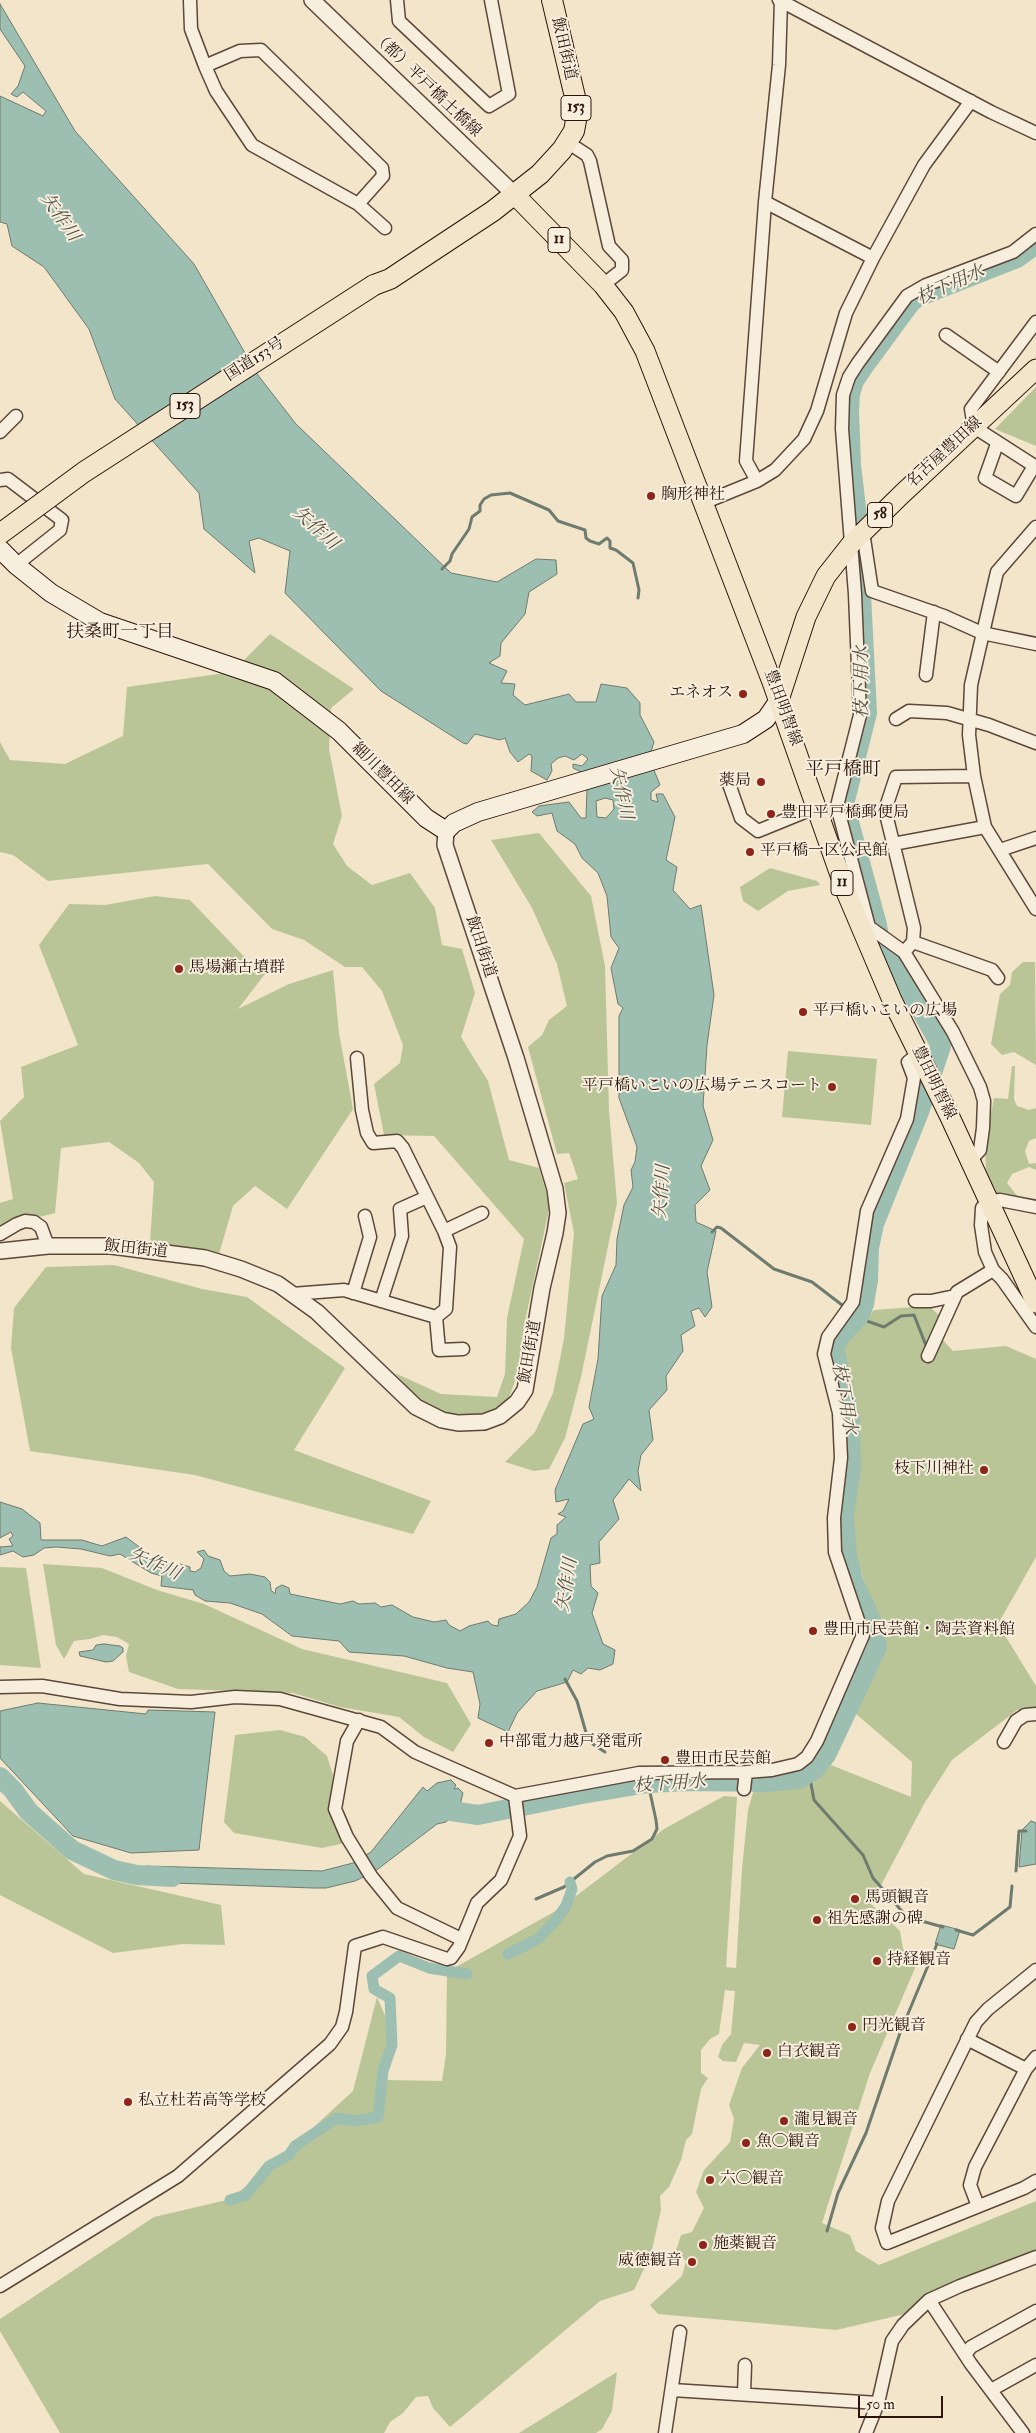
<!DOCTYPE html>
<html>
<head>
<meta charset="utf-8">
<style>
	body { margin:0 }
	#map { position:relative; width:1036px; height:2433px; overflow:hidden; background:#f2e5ca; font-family:"IM FELL Double Pica",serif }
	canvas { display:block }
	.scale { position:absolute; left:858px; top:2396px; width:85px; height:22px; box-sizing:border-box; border:2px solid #2a140b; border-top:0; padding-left:6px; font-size:15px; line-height:18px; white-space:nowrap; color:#2a140b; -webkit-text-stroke:4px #f7eedd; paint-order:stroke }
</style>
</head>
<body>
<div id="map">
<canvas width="1036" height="2433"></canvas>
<div class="scale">50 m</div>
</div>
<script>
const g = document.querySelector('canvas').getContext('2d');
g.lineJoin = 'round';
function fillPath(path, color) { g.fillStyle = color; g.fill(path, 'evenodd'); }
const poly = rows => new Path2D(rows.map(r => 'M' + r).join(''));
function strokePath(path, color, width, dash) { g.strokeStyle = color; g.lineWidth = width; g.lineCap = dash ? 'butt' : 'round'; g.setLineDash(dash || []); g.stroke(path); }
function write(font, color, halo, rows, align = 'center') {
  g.font = font + ' "IM FELL Double Pica","Noto Serif JP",serif'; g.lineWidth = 4; g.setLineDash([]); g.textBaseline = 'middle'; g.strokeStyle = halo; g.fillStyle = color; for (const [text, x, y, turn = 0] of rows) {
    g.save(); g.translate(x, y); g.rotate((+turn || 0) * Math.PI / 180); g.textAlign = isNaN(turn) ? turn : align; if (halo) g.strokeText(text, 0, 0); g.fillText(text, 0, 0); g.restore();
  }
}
const green = poly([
	[1036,387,1036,446,995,429],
	[270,634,354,689,331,708,329,749,342,816,333,844,347,866,372,885,410,873,435,908,442,945,462,949,475,993,461,1037,488,1081,509,1160,539,1168,550,1205,525,1321,518,1373,507,1403,483,1414,448,1414,424,1408,395,1373,441,1394,497,1397,505,1374,507,1318,524,1239,434,1136,384,1135,374,1084,400,1063,403,1045,382,991,362,967,345,967,304,940,272,929,208,864,48,881,13,855,0,852,0,742,10,760,65,764,123,736,127,687,232,672],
	[539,833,591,896,605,966,609,1110,617,1203,581,1377,565,1438,549,1469,534,1471,505,1462,535,1432,553,1393,564,1339,574,1233,564,1183,578,1179,569,1153,557,1154,528,1047,542,1035,549,1020,567,1006,557,964,532,908,491,840],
	[770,868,817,881,820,885,788,891,758,911,743,901,740,887],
	[155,896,190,900,254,967,268,970,238,1009,289,984,333,970,339,1033,353,1109,287,1209,255,1186,233,1206,219,1254,150,1243,154,1182,139,1163,109,1142,61,1148,55,1213,0,1227,0,1203,13,1199,0,1121,24,1097,21,1067,78,1045,39,945,69,904,105,905],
	[1023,962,1035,962,1036,1065,1014,1052,1002,1055,991,1044,1000,994,1010,985,1012,972],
	[788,1051,877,1059,871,1125,782,1117],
	[1012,1066,1015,1066,1014,1099,1017,1106,1029,1110,1036,1108,1036,1138,1029,1141,1025,1151,1029,1164,1036,1163,1036,1170,1029,1167,1012,1174,1007,1183,1023,1203,999,1198,986,1171,985,1145,994,1098,1008,1099],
	[114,1265,202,1289,247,1297,345,1368,294,1450,431,1501,413,1534,195,1475,30,1451,11,1348,14,1308,46,1267],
	[929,1306,942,1318,942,1339,953,1351,1006,1346,1036,1359,1036,1557,998,1624,1036,1686,1036,1710,1017,1710,952,1760,924,1804,871,1904,900,1931,903,1949,918,1961,870,2073,822,2223,850,2235,856,2251,879,2265,1036,2201,1036,2252,972,2278,905,2314,836,2330,658,2314,650,2305,682,2276,686,2261,676,2251,681,2235,692,2232,704,2208,696,2192,704,2170,730,2142,734,2119,729,2105,742,2068,760,2045,744,2043,736,2062,723,2061,718,2057,722,2045,731,2034,735,1991,725,1990,719,2034,710,2039,701,2050,701,2073,708,2078,701,2089,692,2134,686,2140,681,2160,669,2187,660,2196,661,2210,651,2254,634,2290,600,2301,450,2427,433,2408,428,2396,416,2397,403,2413,390,2422,384,2433,60,2433,0,2331,0,2319,154,2217,231,2199,303,2137,353,2091,377,1997,392,2032,387,2080,442,2081,446,2054,447,1972,559,1909,664,1829,724,1796,737,1797,726,1967,736,1968,742,1869,748,1810,755,1786,801,1786,819,1777,831,1765,911,1797,912,1762,856,1714,880,1658,884,1640,856,1556,851,1514,858,1463,857,1427,837,1359,837,1348,844,1336,861,1324,874,1310],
	[43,1564,102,1568,157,1590,204,1604,302,1649,447,1683,471,1724,453,1752,424,1737,399,1717,340,1707,293,1693,178,1689,129,1672,126,1656,129,1644,117,1637,103,1635,90,1639,74,1641,64,1659,56,1645],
	[0,1567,26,1568,41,1668,0,1665],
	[280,1730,305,1737,327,1756,333,1775,332,1800,345,1843,322,1848,234,1833,224,1822,235,1735],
	[0,1801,84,1874,221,1905,225,1945,183,1944,113,1953,0,1895],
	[617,2372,612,2411,602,2429,596,2433,519,2433]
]);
const water = poly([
	[0,4,75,131,194,264,257,374,296,424,451,573,497,582,536,559,556,560,557,574,529,592,525,614,501,643,500,656,489,663,507,671,501,683,515,684,513,695,525,705,569,694,576,702,596,702,601,684,627,688,640,703,640,715,654,742,649,758,660,785,651,792,651,800,658,802,656,794,663,794,675,817,666,860,677,867,673,890,690,909,701,905,714,995,707,1045,703,1106,713,1140,701,1166,710,1190,695,1205,696,1222,716,1231,707,1272,712,1307,705,1317,699,1308,691,1311,695,1326,681,1335,683,1351,666,1376,667,1390,649,1410,653,1440,641,1455,638,1471,641,1491,629,1479,613,1500,619,1519,599,1542,600,1563,590,1565,591,1586,598,1593,592,1613,603,1644,615,1650,613,1664,600,1670,588,1668,581,1674,573,1670,567,1682,537,1691,517,1713,508,1732,478,1718,480,1704,473,1672,447,1668,404,1656,349,1652,339,1641,292,1636,262,1614,230,1603,205,1601,195,1595,193,1590,161,1586,162,1576,151,1573,120,1554,110,1556,81,1549,56,1547,44,1548,34,1555,23,1557,13,1551,0,1555,0,1547,13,1546,9,1539,13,1536,11,1532,0,1538,0,1502,22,1509,40,1523,41,1540,82,1540,102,1546,126,1537,146,1552,150,1561,171,1564,177,1570,180,1564,190,1567,190,1571,195,1572,201,1568,204,1559,197,1552,204,1550,208,1556,220,1560,224,1571,230,1576,250,1574,265,1577,270,1582,271,1590,275,1594,276,1588,282,1585,289,1588,290,1594,340,1604,353,1601,359,1604,375,1603,381,1607,392,1605,413,1617,434,1622,446,1620,449,1625,460,1631,469,1626,488,1621,492,1625,498,1626,499,1619,516,1614,529,1602,537,1587,551,1538,557,1534,557,1525,566,1517,558,1514,563,1511,569,1499,556,1502,555,1490,583,1424,594,1419,589,1407,598,1359,602,1296,616,1265,617,1239,624,1205,633,1187,631,1170,635,1162,637,1147,619,1098,619,1016,623,1008,618,1004,611,968,619,948,611,937,607,896,598,873,582,858,575,844,557,831,552,813,537,816,532,812,539,806,569,802,581,818,586,818,587,790,583,773,573,768,573,764,582,766,588,759,582,754,574,760,565,756,558,758,551,764,552,771,547,780,531,771,532,756,529,754,518,762,510,752,505,738,500,740,475,734,467,744,463,743,381,691,285,593,290,551,259,538,249,541,255,573,204,529,199,493,115,399,89,329,44,267,12,246,7,224,0,222,0,96,43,116,46,111,23,92,17,97,11,94,18,86,25,66,0,29,0,4],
	[605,798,613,800,614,809,606,818,597,817,596,801,605,798],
	[104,1644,120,1646,123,1648,123,1652,113,1661,106,1662,80,1656,79,1652,93,1650,96,1645,104,1644],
	[38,1703,146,1714,148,1710,215,1712,199,1850,131,1853,73,1836,0,1758,0,1711,38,1703],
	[451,1780,456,1785,454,1789,458,1788,463,1793,459,1809,446,1822,437,1824,374,1872,355,1881,326,1888,313,1888,146,1882,146,1866,322,1871,353,1863,371,1852,423,1787,427,1791,437,1783,451,1780],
	[1031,1821,1036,1823,1036,1864,1019,1867,1022,1830,1031,1821],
	[941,1925,960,1930,954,1949,935,1944,941,1925]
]);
const stream = poly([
	[442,569,450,561,452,554,469,529,472,517,480,511,480,505,484,499,491,495,510,493,549,510,558,521,585,530,586,538,590,541,599,544,607,538,610,541,610,548,616,550,633,563,639,590,638,598],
	[712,1232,717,1227,721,1228,774,1269,812,1282,846,1308],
	[851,1312,864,1320,884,1327,901,1316,914,1315,927,1348],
	[565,1679,577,1701,587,1736,594,1745,605,1752],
	[809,1773,814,1800,863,1855,873,1878,907,1917,943,1927],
	[1016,1871,1019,1831,1026,1831],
	[536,1899,564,1887,595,1862,607,1856,633,1851,652,1839,657,1829,656,1820,648,1783],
	[956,1930,973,1935,1010,1907,1012,1886],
	[827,2231,838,2193,866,2133,900,2033,937,1944]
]);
const canal = poly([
	[508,1954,538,1939,556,1920,566,1906,572,1889,570,1882],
	[230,2200,246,2195,269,2166,289,2155,295,2146,337,2118,354,2121,378,2117,383,2071,392,2045,390,1998,374,1989,372,1976,399,1956,429,1968,467,1974]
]);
const river = poly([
	[857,516,851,465,849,411,850,394,854,381,864,366,911,302,918,297,1017,258,1036,244],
	[0,1777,13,1790,29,1812,72,1850,114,1870,137,1875,172,1877],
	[441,1806,451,1811,478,1815,582,1794,648,1783,690,1781,766,1782,799,1779,814,1770,826,1755,877,1647,871,1620,853,1580,847,1555,844,1516,851,1467,850,1420,834,1348,841,1335,859,1316,864,1304,868,1280,869,1248,874,1224,919,1112,941,1046,901,974,880,944,877,925,844,804,867,713,859,555]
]);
const minor = poly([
	[190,0,191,29,205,66,216,91,252,145,358,204,385,228],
	[397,0,399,21,489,106,509,94,491,0],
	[779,0,991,112,1036,133],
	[205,66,240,51,261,50,382,168,383,176,358,204],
	[567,142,587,155,590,161,609,246,622,260,622,270,603,285],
	[765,202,873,258],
	[1036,322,971,409,974,427,1036,467],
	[946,335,999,372],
	[0,432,16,416],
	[997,444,985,478,1016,496,1034,466],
	[0,480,8,479,62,520,60,530,16,565],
	[757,481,775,470,804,439,817,411,846,313,873,258,924,165,971,101],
	[703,503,757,481,746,461,765,202,779,65,781,0],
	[863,532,872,591,944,616,982,633,1036,644],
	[926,675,934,612],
	[896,719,909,711,947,713,989,725,1036,743],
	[974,776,969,735,971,685,997,572,1036,527],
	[729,784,741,818,758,831,817,807],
	[893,844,985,827],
	[1000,850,1036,838],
	[869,927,837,806,860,715,855,594,842,429,843,395,849,377,858,363,907,296,926,285,1013,252,1036,234],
	[862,930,869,927,904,952,953,1032,980,1087,984,1101,983,1128,980,1150,970,1161],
	[913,942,992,970,998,978],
	[904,952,913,942,914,928,885,810,896,777,974,776,985,827,1036,909],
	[1036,1207,1000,1200,988,1201,982,1208,981,1225,985,1252,993,1270,1002,1279,1036,1327],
	[444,1231,482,1213],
	[0,1234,17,1224,25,1221,34,1222,41,1227,48,1246],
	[353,1293,370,1237,365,1216],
	[292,1294,344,1290,436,1317,446,1309,450,1247,444,1231,403,1148,397,1141,373,1143,367,1133,362,1110,357,1058],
	[381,1301,402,1236,400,1209,427,1197],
	[915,1301,931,1301,955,1296],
	[436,1317,439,1350,463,1349],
	[928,1356,957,1292,993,1270],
	[0,1687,42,1686,120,1699,191,1702,235,1697,280,1699,381,1727,415,1752,515,1796,639,1773,746,1772,772,1770,798,1764,807,1757,817,1741,863,1635,835,1552,834,1518,841,1458,839,1413,824,1354,828,1337,853,1302,867,1211,907,1119,914,1078,908,1062,918,1054],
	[359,1720,347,1741,335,1809,347,1837,371,1876,397,1908,461,1939],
	[1004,1742,1016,1721,1025,1715,1036,1714],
	[744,1789,746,1772],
	[1036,1970,988,2009,976,2022,888,2201,882,2228,887,2243,1024,2188,1036,2181],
	[967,2039,1026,2069],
	[978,2206,970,2185,975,2167,1026,2069,1036,2057],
	[0,2286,178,2176,330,2044,342,2027,346,2012,355,1946,383,1937,447,1959,451,1958,459,1947,477,1903,501,1880,520,1836,515,1796],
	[929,2300,971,2364,1023,2433],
	[965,2355,971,2347,1036,2311],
	[672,2390,878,2403],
	[991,2390,1036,2365],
	[744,2394,745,2365],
	[665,2433,680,2332],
	[866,2433,878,2403,892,2341,903,2325,929,2300,960,2286,1036,2257]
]);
const tertiary = poly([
	[312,0,515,195],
	[0,1251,48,1246,111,1246,205,1258,241,1269,278,1284,317,1312,416,1407,442,1420,458,1423,484,1422,500,1416,517,1402,525,1390,542,1288,555,1233,558,1213,555,1189,516,1058,445,845,446,831]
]);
const secondary = poly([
	[0,549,16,565,51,593,100,622,274,681,339,731,426,818,446,831,454,823,478,812,743,734,766,719,779,700]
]);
const primary = poly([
	[515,195,603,285,624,312,645,351,772,682,846,892,892,1000,949,1115,1036,1303],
	[779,700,806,617,826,576,852,543,902,494,1036,369]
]);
const trunk = poly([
	[374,285,390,279,493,211,540,174,562,150,574,131,577,115,575,97,552,0]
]);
const trunkBridge = poly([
	[0,534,84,472,374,285]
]);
const markers = [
	[651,496,5,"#8f2418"],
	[743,694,5,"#8f2418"],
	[761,782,5,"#8f2418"],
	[771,814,5,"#8f2418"],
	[750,852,5,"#8f2418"],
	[179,969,5,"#8f2418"],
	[803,1012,5,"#8f2418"],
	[832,1087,5,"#8f2418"],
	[984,1470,5,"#8f2418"],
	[813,1631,5,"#8f2418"],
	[489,1743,5,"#8f2418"],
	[665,1760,5,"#8f2418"],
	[855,1899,5,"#8f2418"],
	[817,1920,5,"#8f2418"],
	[877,1961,5,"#8f2418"],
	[852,2027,5,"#8f2418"],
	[767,2053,5,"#8f2418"],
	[128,2102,5,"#8f2418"],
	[784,2121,5,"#8f2418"],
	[746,2143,5,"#8f2418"],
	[710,2180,5,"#8f2418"],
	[703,2245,5,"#8f2418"],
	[692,2262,5,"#8f2418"]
];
const shields = [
	[576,108,30],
	[559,240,22],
	[185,406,30],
	[880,515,25],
	[842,883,22]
];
const shieldNames = [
	["153",576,108],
	["11",559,240],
	["153",185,406],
	["58",880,515],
	["11",842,883]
];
const streetNames = [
	["飯田街道",563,49,77],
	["（都）平戸橋土橋線",426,85,44],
	["国道153号",255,360,-33],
	["名古屋豊田線",945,453,-43],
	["豊田明智線",782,708,70],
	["細川豊田線",382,774,45],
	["飯田街道",480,947,72],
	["豊田明智線",933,1083,64],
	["飯田街道",136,1250,6],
	["飯田街道",531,1352,-80]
];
const poiNames = [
	["胸形神社",661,496],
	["エネオス",733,694,"right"],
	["薬局",751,782,"right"],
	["豊田平戸橋郵便局",781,814],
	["平戸橋一区公民館",760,852],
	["馬場瀬古墳群",189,969],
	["平戸橋いこいの広場",813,1012],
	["平戸橋いこいの広場テニスコート",822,1087,"right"],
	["枝下川神社",974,1470,"right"],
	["豊田市民芸館・陶芸資料館",823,1631],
	["中部電力越戸発電所",499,1743],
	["豊田市民芸館",675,1760],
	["馬頭観音",865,1899],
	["祖先感謝の碑",827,1920],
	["持経観音",887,1961],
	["円光観音",862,2027],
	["白衣観音",777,2053],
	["私立杜若高等学校",138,2102],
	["瀧見観音",794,2121],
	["魚◯観音",756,2143],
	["六◯観音",720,2180],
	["施薬観音",713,2245],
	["威徳観音",682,2262,"right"]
];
const waterNames = [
	["矢作川",59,218,55],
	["枝下用水",951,286,-24],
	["矢作川",315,529,42],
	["枝下用水",863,682,-90],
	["矢作川",620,793,78],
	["矢作川",663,1192,-86],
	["枝下用水",843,1399,80],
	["矢作川",154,1565,24],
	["矢作川",568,1585,-81],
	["枝下用水",670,1785,-4]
];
const neighbourhoodNames = [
	["扶桑町一丁目",120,633]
];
const quarterNames = [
	["平戸橋町",843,771]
];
fillPath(green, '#bac597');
fillPath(water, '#9cbfb1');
strokePath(water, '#6e7b6f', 1);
strokePath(stream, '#6e7b6f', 3);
strokePath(canal, '#9cbfb1', 11);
strokePath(river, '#9cbfb1', 20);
strokePath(minor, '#5c483b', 15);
strokePath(tertiary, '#5c483b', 18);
strokePath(secondary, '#2a140b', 20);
strokePath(primary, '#2a140b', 21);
strokePath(trunk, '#2a140b', 22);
strokePath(minor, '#f7eedd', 12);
strokePath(tertiary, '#f7eedd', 15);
strokePath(secondary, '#f7eedd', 18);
strokePath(primary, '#f2e5ca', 19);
strokePath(trunk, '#f2e5ca', 20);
strokePath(trunkBridge, '#2a140b', 22, []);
strokePath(trunkBridge, '#f2e5ca', 20);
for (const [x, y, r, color] of markers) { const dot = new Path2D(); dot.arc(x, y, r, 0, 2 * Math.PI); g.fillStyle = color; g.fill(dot); strokePath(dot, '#f7eedd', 2); }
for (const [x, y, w] of shields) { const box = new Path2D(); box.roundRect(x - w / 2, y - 12.5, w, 25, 4); g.fillStyle = '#f7eedd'; g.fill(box); strokePath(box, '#2a140b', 1); }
write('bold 15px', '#2a140b', null, shieldNames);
write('16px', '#2a140b', '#f7eedd', streetNames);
write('16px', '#2a140b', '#f7eedd', poiNames, 'left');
write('italic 18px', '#525045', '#f7eedd', waterNames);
write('18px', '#2a140b', '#f7eedd', neighbourhoodNames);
write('19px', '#2a140b', '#f7eedd', quarterNames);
</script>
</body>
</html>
